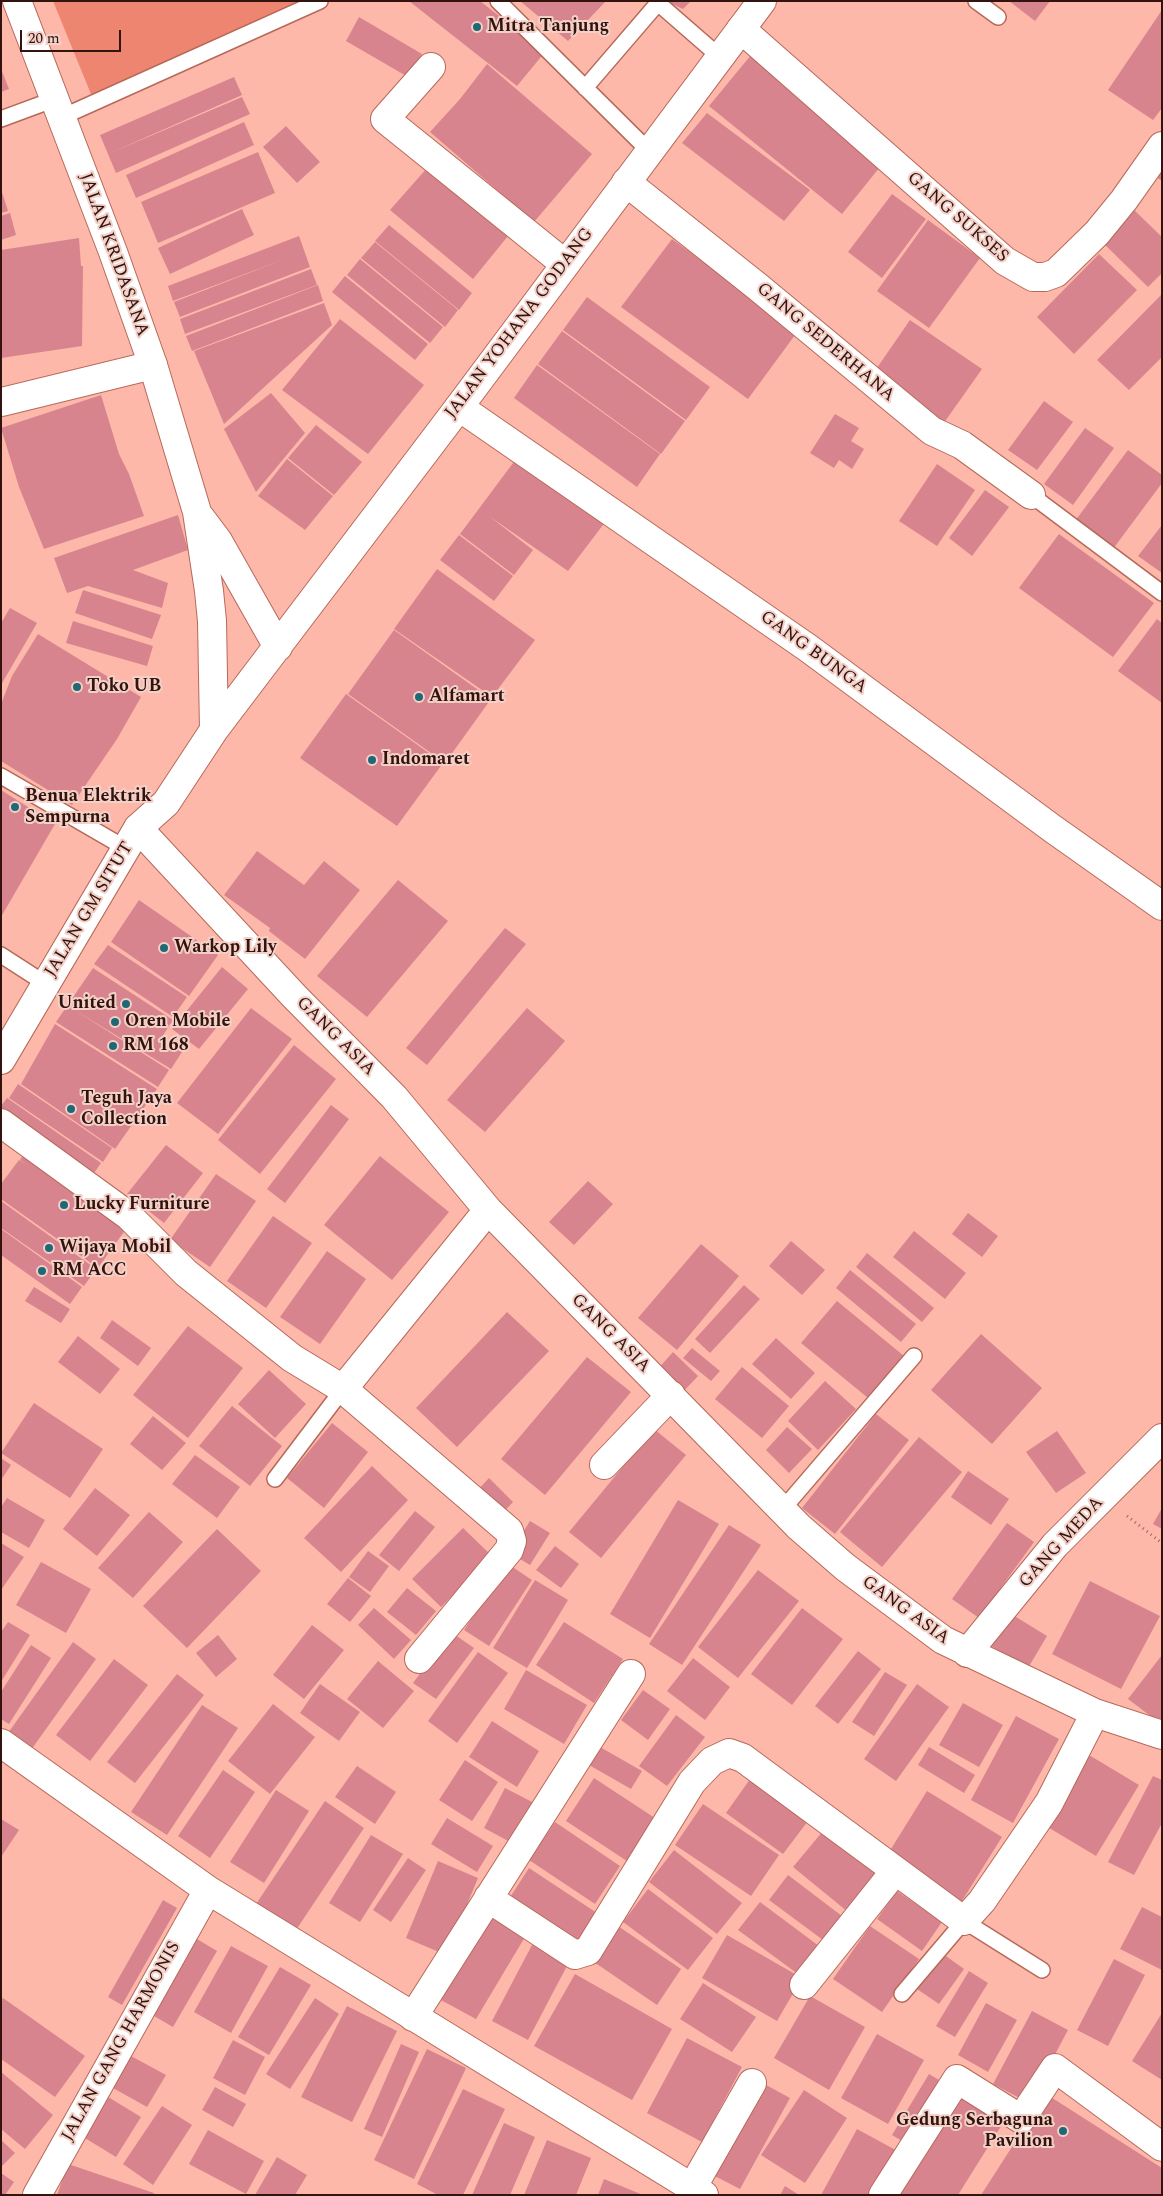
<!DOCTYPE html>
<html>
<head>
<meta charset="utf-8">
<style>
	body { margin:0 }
	#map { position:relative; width:1163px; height:2196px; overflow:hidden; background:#fdb8aa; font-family:Spectral,serif }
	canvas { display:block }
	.frame { position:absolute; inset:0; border:2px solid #32130d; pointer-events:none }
	.scale { position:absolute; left:20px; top:30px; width:101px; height:22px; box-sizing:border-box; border:2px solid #32130d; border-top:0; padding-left:6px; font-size:15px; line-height:18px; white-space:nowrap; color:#32130d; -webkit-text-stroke:4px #f3d0c8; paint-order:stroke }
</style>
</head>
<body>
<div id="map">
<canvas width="1163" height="2196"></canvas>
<div class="frame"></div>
<div class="scale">20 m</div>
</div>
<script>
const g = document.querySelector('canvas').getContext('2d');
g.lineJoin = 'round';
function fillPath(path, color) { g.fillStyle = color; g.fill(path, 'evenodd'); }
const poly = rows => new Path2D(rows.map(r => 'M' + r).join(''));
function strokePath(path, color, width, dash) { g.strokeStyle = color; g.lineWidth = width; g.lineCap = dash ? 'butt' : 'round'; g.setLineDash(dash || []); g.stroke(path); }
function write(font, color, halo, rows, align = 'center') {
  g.font = font + ' Spectral,serif'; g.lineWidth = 4; g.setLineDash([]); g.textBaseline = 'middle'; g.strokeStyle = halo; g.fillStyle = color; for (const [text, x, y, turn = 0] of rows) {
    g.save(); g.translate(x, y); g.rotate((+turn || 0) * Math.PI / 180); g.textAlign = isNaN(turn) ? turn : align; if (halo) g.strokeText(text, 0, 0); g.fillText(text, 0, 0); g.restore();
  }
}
const green = poly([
	[53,1,304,1,93,99]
]);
const building = poly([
	[409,1,480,1,545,52,517,86],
	[520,1,606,1,568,41],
	[666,1,691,1,683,9],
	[1009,1,1050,1,1035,21],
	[1162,10,1162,108,1153,120,1108,90],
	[359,17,422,54,408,77,346,41],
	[751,55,884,162,842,214,709,106],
	[487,64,592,154,534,222,430,132,460,99],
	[1,69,9,89,1,92],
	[234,77,242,95,108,154,100,135],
	[242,97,250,114,116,173,108,154],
	[707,113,810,190,784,221,682,143],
	[244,122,254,145,136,198,126,175],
	[286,126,320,162,297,183,263,147],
	[258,152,275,193,158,243,141,202],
	[427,168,508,236,473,279,390,210],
	[1162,168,1162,181,1155,176],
	[1,189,8,211,1,213],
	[892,194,926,219,882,278,848,252],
	[1131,207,1162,237,1162,273,1148,287,1099,239],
	[242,209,254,235,170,274,158,248],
	[10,213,16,235,1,240,1,216],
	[928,220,980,258,929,328,877,291],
	[389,225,472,293,459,310,375,241],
	[299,236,310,267,180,317,174,302,285,259,173,301,168,286],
	[79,238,81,266,83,266,82,346,1,358,1,250],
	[672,239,798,331,748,399,621,307],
	[375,242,458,310,445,327,361,258],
	[1099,254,1137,290,1074,354,1037,317],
	[360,259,443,327,430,343,347,275],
	[311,269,317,285,185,334,180,319],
	[345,276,428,344,415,360,332,292],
	[318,285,323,301,192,351,186,336],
	[1162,294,1162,357,1129,390,1097,360],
	[587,297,710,387,686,420,563,330],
	[324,303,332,325,224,424,194,351],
	[340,319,424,385,368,454,282,390],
	[910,320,982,369,941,427,870,378],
	[562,331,685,421,661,454,538,364],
	[537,365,660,454,637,487,514,398],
	[271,393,305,433,256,492,224,429],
	[101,395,119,454,129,474,144,516,44,549,19,487,1,428],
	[1044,401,1073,422,1037,470,1008,450],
	[835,414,859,428,851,441,864,449,852,469,839,460,834,468,810,453],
	[316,425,362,462,334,495,288,458],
	[1085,428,1114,448,1073,505,1044,484],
	[1128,450,1162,475,1162,483,1113,549,1075,521],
	[519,455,609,517,568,571,489,516,533,550,514,575,460,534],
	[287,459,333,496,305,530,258,496],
	[937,464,975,490,937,546,899,521],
	[985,490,1009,507,972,556,949,538],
	[178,515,188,550,133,570,168,583,162,608,88,586,67,593,54,558],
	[1162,525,1162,573,1138,556],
	[1059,534,1154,603,1113,657,1019,588],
	[459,535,513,576,494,601,440,560],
	[437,569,535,640,492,697,394,629],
	[83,590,161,615,152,639,75,613],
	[10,608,37,623,1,685,1,623],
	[1157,619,1162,623,1162,703,1118,671],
	[73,621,153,646,147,666,66,643],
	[394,630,491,699,445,763,348,694],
	[38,634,141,697,117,739,72,805,1,761,1,704,12,676],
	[346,694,443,763,397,826,300,758],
	[1,790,55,824,1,917],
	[257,851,304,885,324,861,360,890,305,959,269,931,270,928,224,895],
	[398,880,448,921,367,1017,317,976],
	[139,900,218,955,189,996,111,942],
	[505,928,526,944,427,1065,406,1048],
	[108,945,187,997,173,1017,94,964],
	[222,967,248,989,199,1049,172,1029],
	[93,968,173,1020,160,1040,182,1052,171,1069,73,1009,169,1070,158,1087,56,1022],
	[251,1008,292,1039,218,1134,177,1103],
	[527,1008,565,1041,485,1132,447,1100],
	[55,1024,157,1089,115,1149,21,1084],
	[294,1045,336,1079,260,1174,218,1140],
	[18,1084,112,1148,103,1162,9,1098],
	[7,1098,101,1163,92,1176,1,1114,1,1106],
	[331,1105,349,1119,285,1203,267,1189],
	[166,1145,203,1173,164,1223,127,1194],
	[28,1148,131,1222,98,1268,1,1199,1,1184,19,1160,28,1165,20,1160],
	[380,1156,449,1212,392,1280,324,1225],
	[216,1174,256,1201,210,1267,170,1240],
	[588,1181,613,1204,574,1245,549,1222],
	[1,1201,96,1269,84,1286,1,1228],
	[968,1213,998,1236,982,1257,952,1234],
	[273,1216,312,1243,266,1308,227,1281],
	[1,1229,82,1287,70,1304,1,1255],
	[914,1231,966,1273,945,1299,893,1257],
	[791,1241,825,1270,802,1295,769,1266],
	[701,1244,739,1276,677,1350,638,1318],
	[327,1251,366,1279,320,1344,280,1317],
	[867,1253,934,1308,922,1322,856,1267],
	[850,1270,916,1324,901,1342,836,1288],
	[744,1285,760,1299,710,1353,695,1339],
	[34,1287,70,1309,61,1323,25,1301],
	[837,1301,904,1356,868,1398,801,1343],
	[507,1312,549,1351,457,1447,416,1408],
	[112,1320,151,1348,138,1366,100,1338],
	[188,1326,243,1368,188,1438,133,1395],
	[981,1334,1042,1388,992,1444,931,1390],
	[78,1336,120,1369,100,1394,58,1362],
	[776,1338,815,1373,791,1399,752,1364],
	[692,1348,720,1371,711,1381,683,1358],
	[673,1352,698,1376,680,1395,655,1372],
	[587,1357,631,1392,545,1495,501,1459],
	[742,1367,789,1406,762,1438,715,1399],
	[269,1370,306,1404,275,1438,238,1404],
	[825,1381,856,1409,818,1450,788,1421],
	[34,1403,103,1449,70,1498,1,1453],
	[232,1406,282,1446,250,1486,199,1446],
	[876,1414,909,1440,835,1534,802,1508],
	[153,1416,186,1443,162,1470,130,1444],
	[332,1423,368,1452,324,1508,287,1478],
	[787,1427,812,1449,789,1473,766,1450],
	[654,1429,686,1455,601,1558,569,1532],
	[1057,1431,1086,1473,1056,1493,1026,1452],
	[919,1437,962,1472,882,1567,840,1532],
	[195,1455,240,1487,217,1518,172,1484],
	[1,1458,11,1465,1,1480],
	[372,1466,408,1500,341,1572,304,1538],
	[968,1471,1009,1499,991,1525,951,1497],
	[489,1478,513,1502,501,1515,476,1492],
	[95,1488,130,1515,97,1556,63,1529],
	[7,1498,45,1520,29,1548,1,1532,1,1507],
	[678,1500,719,1524,650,1638,610,1614],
	[1162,1508,1162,1529,1153,1524],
	[415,1511,435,1527,399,1571,379,1555],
	[149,1512,183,1542,133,1598,98,1568],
	[530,1521,550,1533,530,1565,510,1553],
	[1007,1523,1034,1542,979,1618,952,1599],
	[729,1525,761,1545,682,1665,649,1644],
	[463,1528,492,1556,441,1607,412,1579],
	[217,1529,261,1571,187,1648,143,1606],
	[1,1543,24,1557,1,1590],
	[555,1546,579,1564,561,1588,536,1570],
	[368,1551,389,1566,370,1592,349,1577],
	[41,1562,91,1589,66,1633,16,1605],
	[508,1564,532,1580,489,1646,464,1630],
	[758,1570,799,1601,738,1678,698,1647],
	[348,1578,371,1596,350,1622,327,1604],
	[535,1580,568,1600,527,1668,493,1648],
	[1090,1581,1160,1616,1121,1689,1052,1654],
	[407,1588,436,1611,416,1635,387,1612],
	[374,1608,411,1640,394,1659,358,1625],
	[802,1608,843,1639,792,1705,751,1674],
	[1008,1612,1047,1636,1028,1668,988,1644],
	[8,1622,30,1635,1,1682,1,1632],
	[564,1622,623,1659,594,1703,536,1665],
	[312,1625,344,1650,304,1699,273,1675],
	[451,1632,474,1648,436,1699,413,1683],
	[218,1635,237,1659,216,1677,196,1653],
	[73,1642,96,1659,31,1750,8,1733],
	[31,1645,51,1658,9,1724,1,1719,1,1692],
	[858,1651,881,1669,838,1724,815,1706],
	[478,1652,508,1673,457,1743,428,1721],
	[1162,1655,1162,1723,1161,1724,1128,1699],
	[693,1658,730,1687,705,1720,667,1691],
	[114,1659,148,1685,90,1761,56,1735],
	[378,1661,414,1691,383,1728,347,1699],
	[526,1670,587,1705,564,1744,504,1709],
	[885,1672,907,1685,874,1736,852,1722],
	[177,1674,204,1695,135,1783,107,1762],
	[320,1684,360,1712,339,1741,300,1713],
	[917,1684,949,1707,896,1781,864,1759],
	[643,1690,670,1709,648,1740,621,1720],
	[963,1703,1003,1725,979,1767,939,1745],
	[273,1704,315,1737,270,1794,228,1761],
	[202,1705,238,1728,167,1835,131,1812],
	[676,1715,705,1737,667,1786,639,1766],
	[1016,1716,1059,1739,1013,1823,971,1800],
	[492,1721,539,1751,517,1787,469,1757],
	[600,1747,642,1771,631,1789,589,1765],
	[929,1747,975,1775,964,1793,918,1765],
	[1089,1755,1139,1785,1096,1856,1046,1826],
	[465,1760,498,1782,472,1821,439,1800],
	[357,1766,396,1792,375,1824,335,1797],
	[223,1770,255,1792,210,1858,178,1836],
	[753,1775,811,1817,783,1854,726,1813],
	[1153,1776,1162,1780,1162,1823,1134,1875,1108,1862],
	[594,1778,661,1822,633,1865,566,1821],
	[505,1788,534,1803,512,1843,484,1828],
	[276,1790,309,1811,264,1883,230,1862],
	[927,1791,1002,1837,960,1904,886,1857],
	[325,1801,364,1828,294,1933,254,1907],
	[703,1804,779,1855,751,1896,675,1845],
	[447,1818,493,1846,477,1872,431,1844],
	[1,1819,19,1830,1,1857],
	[555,1822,620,1866,595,1904,529,1860],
	[828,1825,882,1870,848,1912,793,1867],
	[371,1835,403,1854,360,1922,329,1903],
	[674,1850,742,1903,717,1934,649,1882],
	[408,1858,426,1870,391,1922,373,1910],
	[438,1861,478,1878,446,1955,406,1938],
	[529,1868,600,1915,577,1949,507,1902],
	[788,1875,842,1916,823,1940,769,1900],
	[648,1889,713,1938,688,1970,623,1922],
	[897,1891,942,1922,922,1951,877,1919],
	[163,1900,177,1908,122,2005,108,1997],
	[760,1902,823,1949,802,1977,738,1930],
	[1142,1907,1162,1917,1162,1970,1120,1949],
	[488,1916,525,1937,476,2019,439,1999],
	[615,1924,681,1969,657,2005,591,1960],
	[870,1926,919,1959,882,2012,833,1979],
	[187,1933,217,1951,173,2027,142,2009],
	[727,1935,802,1978,777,2021,702,1978],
	[532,1945,568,1964,528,2040,492,2021],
	[231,1946,268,1966,231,2033,194,2012],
	[939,1951,964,1969,939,2004,914,1987],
	[1114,1959,1145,1975,1108,2046,1077,2030],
	[280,1967,311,1985,269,2055,238,2037],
	[969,1971,988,1983,955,2037,936,2026],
	[575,1974,672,2029,632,2100,534,2046],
	[703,1983,756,2017,732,2052,680,2019],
	[810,1996,865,2027,829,2090,774,2058],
	[3,1998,85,2056,55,2097,1,2059,1,2001],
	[315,1998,339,2014,290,2089,266,2074],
	[986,2003,1017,2020,988,2072,958,2055],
	[347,2006,397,2031,352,2122,301,2097],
	[1032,2011,1068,2030,1029,2103,993,2084],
	[1162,2013,1162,2080,1132,2061],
	[877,2034,924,2060,888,2124,841,2098],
	[687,2038,742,2067,702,2142,647,2113],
	[233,2040,265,2057,245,2095,213,2078],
	[401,2044,419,2052,382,2137,364,2129],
	[427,2049,466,2068,414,2179,374,2160],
	[131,2056,166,2075,147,2107,113,2088],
	[1,2072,53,2115,25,2149,1,2129],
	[929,2074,949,2086,912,2147,892,2135],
	[757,2080,790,2098,740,2189,707,2172],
	[215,2087,246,2104,233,2127,202,2110],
	[463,2089,505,2109,463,2195,438,2195,417,2184],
	[804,2090,847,2118,805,2183,761,2155],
	[100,2092,141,2117,116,2157,75,2132],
	[1046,2094,1162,2168,1162,2195,981,2195],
	[959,2095,1003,2123,958,2195,895,2195],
	[162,2106,192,2125,153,2185,123,2164],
	[504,2123,535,2137,510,2195,472,2195],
	[857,2129,903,2154,880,2195,821,2195],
	[208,2130,264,2161,246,2194,189,2164],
	[1,2140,15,2153,1,2167],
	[547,2140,591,2158,576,2195,524,2195],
	[277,2157,307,2175,295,2195,255,2195],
	[68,2164,154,2193,153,2195,57,2195],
	[1,2173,14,2182,5,2195,1,2195],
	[604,2179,643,2195,598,2195],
	[785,2186,799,2195,780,2195]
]);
const path = poly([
	[1127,1516,1162,1543]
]);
const lane = poly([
	[498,1,649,151],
	[976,1,998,17],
	[585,88,658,3,720,57],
	[62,117,320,1],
	[1,119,55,99],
	[1031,495,1162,593],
	[1,776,127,849],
	[1,955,46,984],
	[275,1479,343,1389],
	[782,1510,914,1356],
	[902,1994,964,1921,1042,1970]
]);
const street = poly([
	[741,29,1005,261,1033,277,1045,277,1056,273,1097,233,1124,200,1162,146],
	[431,67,385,119,565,264],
	[626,182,758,287,932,431,962,445,1031,495],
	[2,402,153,365],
	[459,407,808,648,1053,829,1162,906],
	[138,828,295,997,394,1097,488,1210,799,1527,845,1567,943,1640,1095,1713,1162,1735],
	[1,1123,129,1216,186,1273,292,1358,343,1389,509,1531,512,1541,509,1550,419,1659],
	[343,1389,488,1210],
	[604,1465,671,1395],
	[967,1653,1055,1545,1162,1438],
	[1,1743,208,1890,704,2195],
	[488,1898,575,1955,588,1951,692,1782,712,1761,729,1753,743,1758,964,1921,982,1901,1049,1803,1095,1713],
	[804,1985,895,1871],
	[413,2017,631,1674],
	[692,2188,752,2083],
	[37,2195,208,1890],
	[883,2195,957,2079,1021,2119,1055,2068,1162,2147]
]);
const secondary = poly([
	[17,1,113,252,153,365,197,512,209,591,212,621,214,730],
	[200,517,218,541,278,647],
	[1,1060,138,828,166,803,214,730,459,407,762,1]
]);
const markers = [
	[477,27,5,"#1f6875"],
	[77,687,5,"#1f6875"],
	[419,697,5,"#1f6875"],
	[372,760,5,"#1f6875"],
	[15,807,5,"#1f6875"],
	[164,948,5,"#1f6875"],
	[126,1004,5,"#1f6875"],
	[115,1022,5,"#1f6875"],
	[113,1046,5,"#1f6875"],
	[71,1109,5,"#1f6875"],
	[64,1205,5,"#1f6875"],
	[49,1248,5,"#1f6875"],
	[42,1271,5,"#1f6875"],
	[1063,2131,5,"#1f6875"]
];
const poiNames = [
	["Mitra Tanjung",487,27],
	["Toko UB",87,687],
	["Alfamart",429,697],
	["Indomaret",382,760],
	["Benua Elektrik",25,797],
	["Sempurna",25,818],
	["Warkop Lily",174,948],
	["United",116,1004,"right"],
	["Oren Mobile",125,1022],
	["RM 168",123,1046],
	["Teguh Jaya",81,1099],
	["Collection",81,1120],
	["Lucky Furniture",74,1205],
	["Wijaya Mobil",59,1248],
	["RM ACC",52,1271],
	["Gedung Serbaguna",1053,2121,"right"],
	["Pavilion",1053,2142,"right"]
];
const streetNames = [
	["GANG SUKSES",957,218,41],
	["JALAN KRIDASANA",113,255,70],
	["JALAN YOHANA GODANG",520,324,-53],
	["GANG SEDERHANA",825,343,40],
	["GANG BUNGA",813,653,36],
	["JALAN GM SITUT",90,910,-59],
	["GANG ASIA",335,1037,45],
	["GANG ASIA",610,1334,45],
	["GANG MEDA",1062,1543,-48],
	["GANG ASIA",905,1611,36],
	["JALAN GANG HARMONIS",122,2042,-61]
];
fillPath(green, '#ee8570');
fillPath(building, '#d8848e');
strokePath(lane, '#b76959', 18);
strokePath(street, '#b76959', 30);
strokePath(secondary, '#b76959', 30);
strokePath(path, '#99675d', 3, [1, 4]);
strokePath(lane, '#fff', 15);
strokePath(street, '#fff', 28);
strokePath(secondary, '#fff', 28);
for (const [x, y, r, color] of markers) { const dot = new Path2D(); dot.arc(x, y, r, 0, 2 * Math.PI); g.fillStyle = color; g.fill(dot); strokePath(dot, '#f3d0c8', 2); }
write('bold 18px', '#32130d', '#f3d0c8', poiNames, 'left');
write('18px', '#32130d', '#f3d0c8', streetNames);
</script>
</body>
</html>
